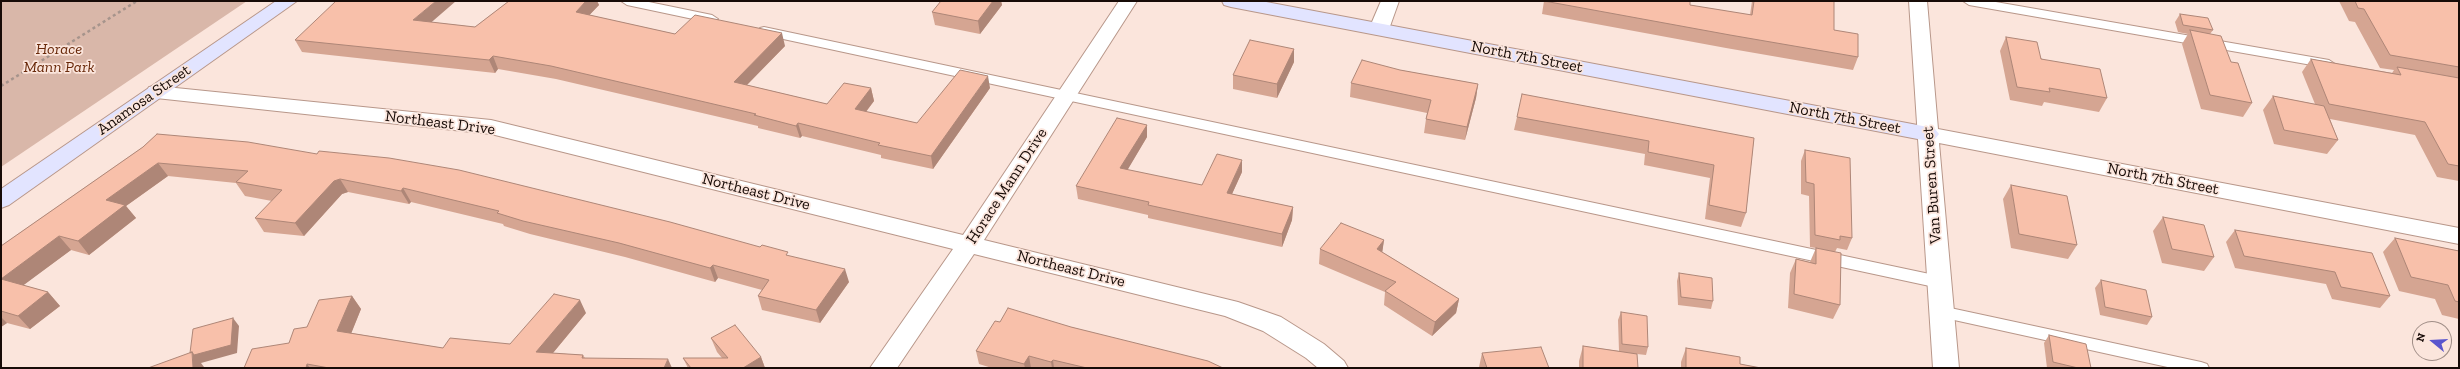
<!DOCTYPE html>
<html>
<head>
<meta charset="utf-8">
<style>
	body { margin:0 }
	#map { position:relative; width:2460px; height:369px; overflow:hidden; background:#fbe5dc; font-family:"Zilla Slab",serif }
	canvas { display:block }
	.frame { position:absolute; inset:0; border:2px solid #170b07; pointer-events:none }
	.north { position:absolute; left:2412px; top:321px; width:40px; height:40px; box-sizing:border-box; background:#fbe5dc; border:1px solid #a08e87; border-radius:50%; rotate:288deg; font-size:11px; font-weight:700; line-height:16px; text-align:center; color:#170b07 }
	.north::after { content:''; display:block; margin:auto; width:14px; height:18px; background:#5955cd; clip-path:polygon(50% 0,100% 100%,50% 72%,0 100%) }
</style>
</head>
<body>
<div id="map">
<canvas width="2460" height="369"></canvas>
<div class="frame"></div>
<div class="north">N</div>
</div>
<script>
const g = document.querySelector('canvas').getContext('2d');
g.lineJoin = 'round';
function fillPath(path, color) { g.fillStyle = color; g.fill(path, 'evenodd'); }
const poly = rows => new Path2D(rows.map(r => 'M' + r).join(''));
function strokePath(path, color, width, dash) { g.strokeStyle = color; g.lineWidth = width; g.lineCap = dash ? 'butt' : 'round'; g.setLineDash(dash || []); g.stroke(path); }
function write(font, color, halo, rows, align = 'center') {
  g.font = font + ' "Zilla Slab",serif'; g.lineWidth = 3.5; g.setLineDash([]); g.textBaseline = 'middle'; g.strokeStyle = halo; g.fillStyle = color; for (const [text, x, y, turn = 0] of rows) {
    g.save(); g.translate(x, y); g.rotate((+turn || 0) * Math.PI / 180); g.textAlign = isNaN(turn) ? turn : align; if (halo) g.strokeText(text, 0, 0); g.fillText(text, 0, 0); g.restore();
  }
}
const green = poly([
	[1,1,247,1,1,167]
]);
const path = poly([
	[1,86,137,1]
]);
const lane = poly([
	[621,1,644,1,712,15,718,19,712,23,627,5,621,1],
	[1963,1,1990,1,2329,60,2335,64,2329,68,1969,5,1963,1],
	[764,27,1939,276,1944,278,1947,282,1944,286,1939,288,760,34,758,31,760,28,764,27],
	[1941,306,2201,362,2207,364,2209,368,2172,368,1936,316,1933,312,1936,308,1941,306]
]);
const street = poly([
	[1119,1,1137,1,984,240,1238,302,1281,317,1324,344,1344,361,1348,368,1318,368,1306,358,1263,331,1225,316,974,254,897,368,870,368,953,249,491,134,156,98,149,97,146,92,149,87,156,86,491,120,963,235,1119,1],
	[1381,1,1399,1,1389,29,1386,33,1379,35,1372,33,1369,29,1381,1],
	[1909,1,1927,1,1938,129,2459,228,2459,244,1939,143,1959,368,1933,368,1909,1]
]);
const secondary = poly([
	[276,1,297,1,9,205,1,208,1,189,276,1],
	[1222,1,1261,1,1928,127,1935,129,1939,134,1935,139,1928,141,1231,7,1224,5,1222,1]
]);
const wall = poly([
	[509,1,597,1,599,5,589,15,675,34,785,46,747,85,827,104,871,88,874,101,866,112,917,123,990,88,933,169,881,158,881,155,802,136,800,138,758,128,758,126,556,79,498,69,495,73,302,52,295,40,431,22,475,27],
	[941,1,1001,1,1002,5,980,34,935,25,932,12],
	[1544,1,1690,5,1750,15,1752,1,1834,1,1834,30,1858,57,1853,70,1726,48,1542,14],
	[2339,1,2459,1,2459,181,2437,177,2415,135,2330,119,2338,140,2327,154,2274,144,2263,110,2273,96,2315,104,2302,72,2311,59,2392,73,2394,70,2380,68,2355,22,2349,21],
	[2180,14,2213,30,2210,34,2231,62,2252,103,2243,117,2201,109,2182,44,2188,34,2178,32,2175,22],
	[2006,37,2107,98,2099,112,2044,102,2042,106,2010,100,2000,51],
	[1294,49,1294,62,1277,98,1233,89,1233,75],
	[1400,70,1478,84,1476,98,1465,140,1424,133,1426,119,1427,113,1350,97,1351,83],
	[1517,117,1754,138,1746,213,1741,227,1705,219,1710,178,1644,165,1645,154,1514,130],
	[1147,125,1147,137,1127,170,1202,185,1242,172,1232,194,1293,207,1292,220,1282,247,1148,218,1148,215,1078,199,1076,186],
	[157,134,789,256,849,282,820,323,762,310,758,296,762,290,718,278,715,282,625,257,530,234,504,226,503,224,411,202,409,204,348,192,342,194,304,236,264,232,255,218,272,201,245,196,236,183,168,176,126,206,136,218,89,255,71,250,23,285,48,292,60,306,30,329,7,323,1,327,1,246,143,147],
	[1805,150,1852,238,1847,250,1837,248,1835,252,1840,305,1833,319,1788,308,1790,273,1796,259,1810,262,1816,248,1810,247,1809,196,1801,194,1801,161],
	[2011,185,2077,245,2068,259,2011,248,2003,199],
	[2163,217,2214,257,2204,271,2162,263,2153,231],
	[2235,230,2372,253,2390,296,2380,308,2332,299,2326,284,2235,268,2226,242],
	[2395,238,2459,251,2459,319,2442,315,2435,299,2399,291,2383,252],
	[1384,240,1382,252,1459,299,1456,313,1432,336,1384,305,1385,292,1319,264,1320,249],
	[1679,273,1713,301,1711,309,1678,305,1677,281],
	[2101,280,2152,317,2147,325,2100,315,2095,288],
	[352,296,361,309,351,333,443,348,510,344,586,313,553,353,583,355,585,358,672,368,244,368,289,343,307,327],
	[1621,312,1648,347,1646,355,1637,354,1638,368,1579,368,1579,361,1583,346,1619,351,1618,320],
	[1000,322,1071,327,1223,368,992,368,979,364,976,351],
	[2049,335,2091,368,2047,368,2044,343],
	[711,338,761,357,765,368,688,368,683,358,722,358,717,352],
	[1686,348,1740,364,1761,368,1681,368,1681,362],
	[1482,353,1549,368,1480,368,1479,367]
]);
const shadedWall = poly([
	[436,1,456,1,419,33,413,20],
	[586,1,597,1,599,5,581,24,576,12],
	[993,1,1001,1,1002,5,980,34,978,21],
	[782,33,785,46,738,94,734,82],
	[1294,49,1294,62,1277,98,1277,84],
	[493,56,498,69,495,73,489,60],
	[988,76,990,88,933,169,931,156],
	[1478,84,1476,98,1465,140,1467,127],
	[871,88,874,101,858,122,855,109],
	[798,123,802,136,800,138,796,126],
	[1147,125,1147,137,1121,181,1120,168],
	[1242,160,1242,172,1227,205,1227,193],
	[158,163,168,176,126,206,136,218,89,255,78,241,106,200],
	[340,179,348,192,342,194,304,236,295,223,334,181],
	[403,188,411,202,409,204,401,191],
	[1293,207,1292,220,1282,247,1282,234],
	[59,236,71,250,13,293,1,280,1,279],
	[1384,240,1382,254,1377,249],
	[713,265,718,278,715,282,710,268],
	[845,269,849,282,820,323,816,310],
	[48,292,60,306,30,329,18,316],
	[352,296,361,309,347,344,337,331],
	[1459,299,1456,313,1432,336,1435,322],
	[580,300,586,313,543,365,536,352],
	[1,317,7,323,1,327],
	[233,318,239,326,237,353,201,363,204,367,204,368,193,368,192,352],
	[1029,356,1031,368,1025,368,1024,364],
	[761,357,765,368,743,368],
	[668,359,672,368,664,368],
	[1053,360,1054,368,1052,368,1051,362],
	[307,364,310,368,306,368]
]);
const building = poly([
	[336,1,436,1,413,20,475,27,509,1,586,1,576,12,675,34,695,15,782,33,734,82,827,104,844,83,871,88,855,109,917,123,960,70,988,76,931,156,878,145,880,143,798,123,796,126,754,115,756,114,551,66,493,56,489,60,295,40,336,1],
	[941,1,993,1,978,21,932,12,941,1],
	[1544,1,1690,1,1690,5,1752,15,1754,1,1834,1,1834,30,1858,34,1858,57,1730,35,1544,1],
	[2355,1,2459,1,2459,67,2390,55,2364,9,2358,8,2355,1],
	[2180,14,2208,18,2213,30,2183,25,2180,14],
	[2190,30,2221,36,2231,62,2238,63,2252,103,2210,95,2190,30],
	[2006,37,2037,42,2041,59,2100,69,2107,98,2049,88,2050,92,2017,87,2006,37],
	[1250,40,1294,49,1277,84,1233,75,1250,40],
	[2311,59,2401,75,2397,67,2459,78,2459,166,2448,164,2425,122,2329,104,2311,59],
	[1362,60,1400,70,1478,84,1467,127,1426,119,1431,100,1351,83,1362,60],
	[1522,94,1754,138,1746,213,1709,205,1714,165,1648,152,1649,141,1517,117,1522,94],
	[2273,96,2324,106,2338,140,2284,130,2273,96],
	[1117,118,1147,125,1120,168,1202,185,1217,154,1242,160,1227,193,1293,207,1282,234,1148,205,1149,202,1076,186,1117,118],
	[157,134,248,142,317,154,319,151,389,158,459,170,670,222,760,247,762,245,788,252,786,255,845,269,816,310,758,296,769,280,713,265,710,268,619,243,523,221,497,213,499,211,403,188,401,191,340,179,334,181,295,223,255,218,282,190,236,182,248,171,158,163,106,200,125,205,78,241,59,236,1,279,1,246,143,147,157,134],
	[1805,150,1850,158,1852,238,1840,236,1840,240,1815,235,1814,184,1806,182,1805,150],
	[2011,185,2067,196,2077,245,2019,234,2011,185],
	[2163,217,2204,225,2214,257,2172,249,2163,217],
	[1341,223,1384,240,1377,249,1459,299,1435,322,1385,291,1396,282,1320,249,1341,223],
	[2235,230,2372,253,2390,296,2341,287,2335,272,2244,256,2235,230],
	[2395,238,2459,251,2459,302,2455,301,2448,285,2411,277,2395,238],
	[1816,248,1841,253,1840,305,1794,294,1796,259,1816,264,1816,248],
	[1679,273,1712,278,1713,301,1681,297,1679,273],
	[1,279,48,292,18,316,1,311,1,279],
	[2101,280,2146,290,2152,317,2105,307,2101,280],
	[554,294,580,300,536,352,583,355,582,358,668,359,664,368,329,368,307,364,306,368,244,368,252,349,289,343,294,329,307,327,319,300,352,296,337,331,443,348,450,338,510,344,554,294],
	[1008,308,1071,327,1208,361,1223,368,1087,368,1053,360,1051,362,1029,356,1024,364,976,351,995,321,1000,322,1008,308],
	[1621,312,1647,316,1648,347,1622,344,1621,312],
	[233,318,231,345,194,355,192,352,190,353,193,329,233,318],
	[735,325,761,357,743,368,691,368,683,358,728,358,711,338,735,325],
	[2049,335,2086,344,2091,368,2078,368,2053,362,2049,335],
	[1583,346,1637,354,1638,368,1583,368,1583,346],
	[1541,347,1549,368,1487,368,1482,353,1541,347],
	[1686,348,1740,357,1740,364,1761,368,1686,368,1686,348],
	[192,352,193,368,148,368,192,352]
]);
const parkNames = [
	["Horace",59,49],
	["Mann Park",59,67]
];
const streetNames = [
	["North 7th Street",1527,57,11],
	["Anamosa Street",144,100,-35],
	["North 7th Street",1845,118,11],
	["Northeast Drive",440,123,7],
	["North 7th Street",2163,179,11],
	["Van Buren Street",1932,185,-94],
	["Horace Mann Drive",1007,186,-57],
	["Northeast Drive",756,192,14],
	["Northeast Drive",1071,269,14]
];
fillPath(green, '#d9b7a9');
strokePath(lane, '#b8978a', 2);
strokePath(street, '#b8978a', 2);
strokePath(secondary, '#b8978a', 2);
strokePath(path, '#a6948c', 2.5, [3, 3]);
fillPath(lane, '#fff');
fillPath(street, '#fff');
fillPath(secondary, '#e2e4ff');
fillPath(wall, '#d5a592');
fillPath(shadedWall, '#ae8677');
fillPath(building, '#f8c0aa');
strokePath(building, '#ae8677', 1);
write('italic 16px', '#682809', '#fbe5dc', parkNames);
write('16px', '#170b07', '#fbe5dc', streetNames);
</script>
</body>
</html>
